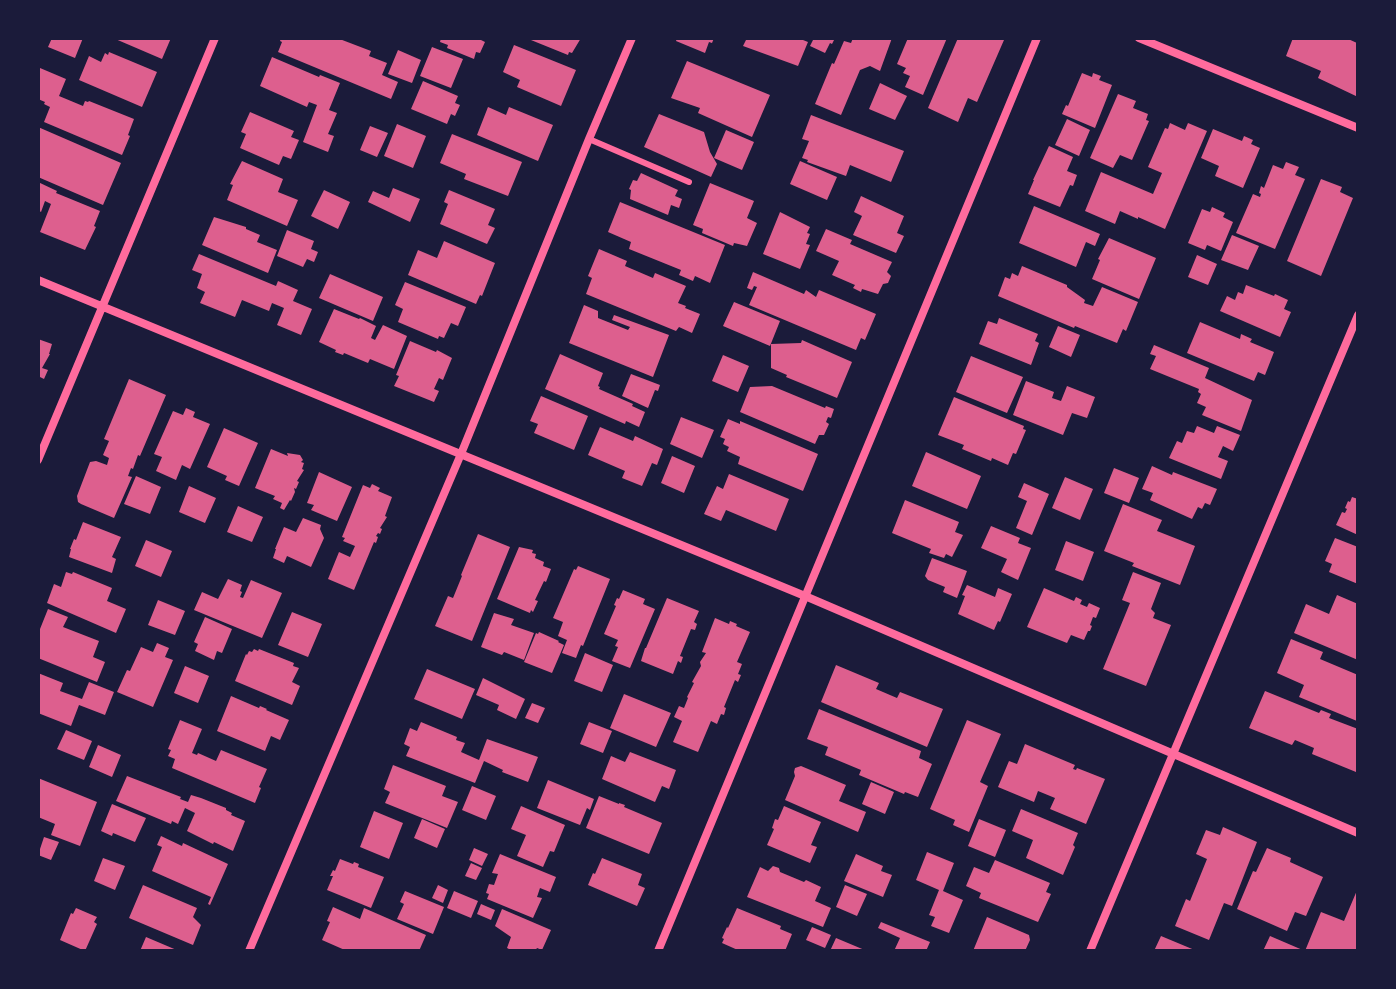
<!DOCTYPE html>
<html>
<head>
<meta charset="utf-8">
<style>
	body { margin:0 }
	#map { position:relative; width:1396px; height:989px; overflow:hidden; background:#1b1b3a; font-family:Lora,serif }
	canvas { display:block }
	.frame { position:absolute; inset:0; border:40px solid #1b1b3a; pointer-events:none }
</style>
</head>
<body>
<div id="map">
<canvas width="1396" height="989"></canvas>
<div class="frame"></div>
</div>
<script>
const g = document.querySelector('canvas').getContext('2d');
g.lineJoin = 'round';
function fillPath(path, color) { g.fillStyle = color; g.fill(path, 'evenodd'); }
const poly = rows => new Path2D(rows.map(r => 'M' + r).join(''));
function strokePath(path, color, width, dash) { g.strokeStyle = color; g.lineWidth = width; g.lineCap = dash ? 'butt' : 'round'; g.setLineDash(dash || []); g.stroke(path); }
const building = poly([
	[52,38,83,38,75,58,48,47],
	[113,38,171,38,162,59],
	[281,38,337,38,371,51,369,56,387,63,382,75,398,82,391,99,278,52,282,42,280,41],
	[441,38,481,38,481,40,485,42,480,53,476,52,474,59,447,48,448,45,440,42],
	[526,38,581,38,572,53,569,52,568,55],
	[677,38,714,38,712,43,709,42,705,53,676,41],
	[747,38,798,38,808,42,798,66,743,46],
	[814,38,835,38,832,44,830,43,825,53,810,46],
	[853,38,892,38,880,71,870,66,860,70,841,115,815,104,832,63,834,64,844,41,851,43],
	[908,38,947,38,923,95,905,87,910,76,903,73,906,68,897,64],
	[958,38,1000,38,1004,40,977,102,968,98,958,122,928,108],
	[1293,38,1346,38,1357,43,1358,97,1318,78,1321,71,1286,56],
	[514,45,576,70,561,106,517,87,520,80,503,72],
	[432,47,463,59,451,88,420,76],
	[398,50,421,60,412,83,388,74],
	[109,52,157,72,142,107,79,80,89,56,101,62,105,53,108,55],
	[272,57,319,77,320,75,340,83,329,110,337,113,328,134,334,136,328,152,303,142,317,105,309,102,307,107,260,86],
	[687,61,770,95,752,137,698,113,700,108,671,98],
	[40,68,66,79,59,96,83,106,85,101,88,102,89,101,134,119,128,135,130,136,122,155,44,122,50,107,44,104,45,102,38,99,38,73],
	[1082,73,1092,77,1093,73,1101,76,1099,80,1112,85,1095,128,1062,114,1066,105,1068,106],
	[423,81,458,96,455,103,460,105,455,116,451,114,447,124,411,109],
	[880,83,907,96,895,120,869,109],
	[1118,94,1136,101,1133,108,1148,114,1146,120,1149,121,1132,160,1120,155,1113,168,1090,158],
	[488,107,506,115,509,107,553,125,538,161,477,135],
	[250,112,294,131,291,137,299,140,291,159,283,156,279,165,240,148,246,134,241,132],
	[659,114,704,132,710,152,717,164,711,177,644,147],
	[811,115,904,151,891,182,850,165,846,176,807,162,808,160,802,158,809,141,802,139],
	[1067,119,1090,130,1079,156,1055,145],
	[1170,123,1185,130,1188,123,1207,131,1165,229,1138,217,1138,219,1120,211,1115,224,1085,211,1101,172,1153,194,1162,173,1148,167,1165,128,1168,129],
	[397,124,426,136,413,168,384,156],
	[370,126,388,133,377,157,360,150],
	[38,127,121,163,103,205,38,177],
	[1213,129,1242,141,1244,136,1253,140,1251,144,1260,148,1243,188,1215,176,1219,166,1201,158],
	[726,130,754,142,742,170,714,158],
	[452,134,522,162,508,196,464,179,466,174,440,163],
	[1049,146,1073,157,1067,171,1077,175,1073,186,1070,185,1060,207,1028,194,1034,180,1033,180],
	[242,161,283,179,278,192,298,200,287,226,227,200,233,185,230,184],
	[800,161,837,177,827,200,790,184],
	[1286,162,1299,167,1295,175,1305,179,1275,249,1236,233,1253,194,1260,197,1261,194,1259,193,1261,186,1264,188,1273,165,1283,169],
	[641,173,678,190,675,196,682,199,679,208,671,205,668,215,630,199,631,190,629,189,633,180,637,181],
	[1321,179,1342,187,1340,192,1353,198,1321,276,1287,261],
	[38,182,57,191,56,193,100,211,94,226,96,227,85,250,40,232,51,204,45,201,41,212,38,210],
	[710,183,754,201,747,218,757,223,747,246,734,243,733,246,702,233,703,229,693,225],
	[393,188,420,199,410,222,368,202,373,191,389,198],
	[324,190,350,202,338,229,311,216],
	[449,190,495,209,488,225,495,228,487,244,440,224,448,204,444,202],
	[861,196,904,216,897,233,904,236,896,253,853,235,862,216,854,212],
	[620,202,725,245,710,283,695,276,693,281,679,275,681,270,629,249,631,242,608,232],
	[1034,206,1100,234,1095,246,1086,242,1076,267,1019,243],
	[1212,207,1225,213,1223,217,1233,222,1221,251,1207,245,1205,250,1188,243,1202,209,1210,212],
	[780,212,810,227,807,233,810,234,806,244,810,245,800,269,763,254],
	[214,217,246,227,246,229,260,235,257,242,277,250,268,273,202,245],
	[826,229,852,240,850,244,892,262,887,272,891,276,888,283,883,284,878,294,862,289,861,292,853,288,855,285,832,275,839,261,816,251],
	[287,230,314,241,311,249,318,252,314,262,307,259,303,267,277,256],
	[1232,235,1259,246,1248,270,1221,260],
	[1109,238,1156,258,1139,299,1092,279,1100,260,1098,259],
	[444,241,495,263,482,296,480,295,476,304,408,275,418,250,437,258],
	[599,249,627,261,625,266,653,278,655,273,686,286,678,303,686,306,685,308,700,314,692,333,679,327,676,331,586,294,592,278,588,276],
	[199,254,276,286,278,281,298,290,293,301,312,309,301,335,277,325,284,308,272,303,269,311,242,300,235,317,200,303,205,292,197,288,202,274,192,270],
	[1197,255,1217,264,1208,285,1188,277],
	[1022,266,1067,285,1067,287,1085,300,1084,303,1093,306,1102,287,1138,302,1126,331,1123,329,1117,343,1075,326,1074,328,998,296,1005,277,1010,279,1012,273,1018,276],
	[753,272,804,294,806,290,816,297,819,290,876,314,865,340,861,338,856,350,749,305,757,287,754,286,752,290,747,288],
	[330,274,383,297,373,321,319,298],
	[405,282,466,307,458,326,451,323,444,338,439,336,438,339,398,322,403,309,395,305],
	[1246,285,1274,296,1275,294,1288,300,1284,309,1291,312,1280,337,1220,311,1227,296,1235,300,1238,292,1243,294],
	[734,302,780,321,770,346,723,326],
	[584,305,598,311,598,318,628,330,630,327,612,320,614,315,669,335,653,377,569,343],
	[334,309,359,319,360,318,376,326,371,338,375,340,383,325,407,336,394,369,370,359,368,363,344,353,343,355,335,352,336,350,319,342],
	[999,318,1038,334,1035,341,1039,343,1031,365,979,344,988,321,997,324],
	[1200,322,1240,339,1241,334,1252,339,1250,342,1274,352,1265,375,1258,372,1254,381,1187,353],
	[1058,326,1080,335,1071,357,1049,347],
	[38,339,52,344,49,354,50,354,42,368,48,370,44,379,38,376],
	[802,340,852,362,837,398,786,377,787,375,771,368,771,344,801,343],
	[410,341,436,352,437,350,452,358,443,380,439,378,434,389,439,391,434,402,394,386,399,376,396,375],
	[1154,345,1209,368,1205,378,1252,400,1241,431,1202,415,1206,407,1197,403,1201,394,1198,392,1199,389,1150,369,1156,356,1150,354],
	[560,354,603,373,598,386,600,387,599,389,633,404,632,406,645,412,639,427,626,421,625,424,545,389],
	[723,355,749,366,738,392,712,381],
	[971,356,1023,377,1007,413,956,392],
	[631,374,660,385,658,391,655,390,648,408,622,396],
	[129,379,166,395,140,456,138,455,133,469,131,468,128,476,132,477,114,518,81,504,78,502,77,496,90,462,96,461,107,465,109,458,103,455,109,441,104,439],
	[1026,381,1054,392,1052,398,1061,401,1067,386,1095,397,1087,418,1072,413,1063,435,1013,415],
	[772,386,825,408,826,406,834,409,831,418,828,417,826,422,829,424,824,435,819,435,815,444,740,412,750,387],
	[541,396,588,416,574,450,534,433,538,424,530,421],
	[954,397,1024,426,1023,429,1026,430,1016,454,1013,453,1008,465,992,458,991,461,962,449,964,445,938,435],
	[186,408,195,412,193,417,210,424,190,469,182,465,176,480,156,471,162,457,154,454,173,411,183,415],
	[681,417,714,430,702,458,670,444],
	[728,419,740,424,740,421,818,454,803,491,738,464,740,457,727,451,729,447,723,444,725,439,720,437],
	[1197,426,1214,433,1217,426,1240,435,1233,451,1223,446,1218,457,1228,461,1221,479,1169,458,1177,441,1182,443,1187,431,1194,433],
	[600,427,633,441,635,436,663,449,657,465,652,463,642,486,622,478,625,471,588,455],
	[224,428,258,443,239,486,225,480,227,476,207,467],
	[271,449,288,456,287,453,300,455,303,460,301,462,304,463,302,469,304,470,297,481,299,482,296,489,294,488,295,492,291,501,290,500,284,510,280,508,282,503,273,499,275,496,255,488],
	[926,452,981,476,967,509,912,486],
	[672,456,695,466,684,493,661,483],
	[1152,466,1172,475,1173,472,1217,489,1210,505,1205,503,1202,509,1198,507,1192,519,1150,500,1153,493,1142,489],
	[1114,468,1139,478,1129,503,1104,493],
	[319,472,352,487,337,521,311,510,314,505,307,503],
	[729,474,789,499,776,531,726,510,721,521,704,514,717,486,723,489],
	[136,476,161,487,150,514,124,504],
	[1065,477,1093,489,1080,520,1052,508],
	[1024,483,1049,494,1032,535,1016,528,1027,501,1018,497],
	[372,484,380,488,378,491,392,497,385,516,387,517,380,528,382,529,380,534,378,533,376,536,378,537,376,543,374,542,354,590,328,579,339,552,350,557,355,546,343,541,345,538,342,537,363,485,370,488],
	[189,486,216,498,205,523,179,512],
	[1352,497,1358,499,1358,535,1336,525,1342,512,1345,513,1347,509,1345,508,1348,501,1350,502],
	[905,500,959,522,955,532,963,535,952,557,946,554,944,558,929,553,931,549,892,533],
	[1123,504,1162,520,1157,531,1195,546,1180,585,1132,566,1134,563,1104,551],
	[238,506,263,517,252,542,227,532],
	[303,518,321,525,320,529,324,538,311,567,287,556,284,563,273,558,276,549,275,549,284,527,296,532],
	[83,522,121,537,112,557,116,559,112,573,69,557,71,549,70,549,74,539,76,540],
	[991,526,1020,538,1018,543,1031,548,1018,580,1001,572,1007,559,981,548],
	[478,534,510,547,472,641,435,626,448,596,453,598,462,576,461,575],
	[1335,538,1358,547,1358,584,1329,572,1332,564,1325,561],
	[146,540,172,551,161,577,135,566],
	[1066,541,1094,552,1083,581,1055,570],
	[519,547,533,550,532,553,536,554,535,558,544,562,543,566,551,569,546,582,544,581,535,600,538,601,533,612,531,610,530,613,497,599],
	[932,558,967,571,957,598,943,592,945,587,928,580,925,576],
	[578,566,610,579,583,646,581,645,576,658,562,653,567,640,558,636,563,622,553,618,574,569,576,570],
	[66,572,72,574,73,572,112,588,107,601,126,609,116,633,47,603,54,584,61,587],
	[1133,572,1161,583,1151,609,1155,613,1153,618,1171,625,1146,686,1103,669,1130,603,1122,600],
	[228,579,242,585,240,591,242,592,240,597,243,598,251,580,282,593,262,638,194,610,202,592,218,599],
	[967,585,995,597,998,588,1012,594,1000,622,998,621,994,630,958,614,965,596,962,595],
	[1044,588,1074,601,1076,597,1082,600,1080,604,1087,607,1089,603,1100,608,1096,618,1093,617,1090,625,1092,626,1090,631,1088,631,1084,640,1071,635,1067,643,1027,627],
	[623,590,645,599,643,604,655,609,630,668,612,661,618,647,615,646,618,640,604,634,616,606,614,605,617,598,619,599],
	[1337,595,1358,604,1358,660,1294,633,1306,604,1329,614],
	[667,598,699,611,694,622,697,624,695,630,691,629,680,656,683,657,681,663,678,661,673,674,641,661,645,648,646,648],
	[158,600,185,611,175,635,148,625],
	[48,609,68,617,63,627,99,641,93,657,105,662,97,682,38,658,38,634],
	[292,612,322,624,308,657,278,645],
	[494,613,514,619,511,625,534,633,524,660,504,652,502,655,481,647],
	[205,617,232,629,222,653,217,651,214,660,195,651,198,644,194,642],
	[715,618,729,624,730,621,737,624,736,626,750,632,737,662,742,664,738,674,741,675,738,682,735,680,724,707,726,708,724,715,721,714,717,724,711,721,698,752,673,742,682,721,674,717,679,706,684,708,688,698,687,697,694,683,692,682,701,666,700,662,706,653,702,652],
	[539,632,559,641,558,642,564,645,552,673,524,662,536,633,538,634],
	[1291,639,1323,652,1320,659,1358,675,1357,721,1299,697,1304,685,1277,673],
	[157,643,169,648,165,657,173,660,153,707,117,692,127,670,130,671,141,647,153,652],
	[254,649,258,651,259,649,294,663,293,666,299,668,292,682,300,686,292,705,235,681,246,654,247,655,249,651,252,652],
	[585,653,613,665,602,692,574,681],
	[836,665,879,683,876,689,897,698,900,692,943,709,927,747,821,702],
	[185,666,209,676,198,703,174,693],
	[427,669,475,689,462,719,414,699],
	[38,673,63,683,60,691,82,699,89,682,114,692,105,715,79,705,71,726,38,713],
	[483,678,525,699,516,719,497,710,499,705,476,695],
	[1265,691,1319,713,1321,710,1331,714,1329,718,1358,729,1358,766,1356,772,1312,754,1314,748,1295,740,1292,745,1249,728],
	[624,694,671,713,656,747,610,728],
	[231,696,259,708,260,706,267,709,266,710,289,720,280,740,271,736,265,751,217,731],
	[532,703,545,708,538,723,525,718],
	[819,709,921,751,919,758,932,764,918,797,905,792,904,794,859,775,861,770,825,755,828,747,807,739],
	[180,720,202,729,192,753,197,755,198,753,216,761,221,750,267,769,259,787,261,788,255,803,172,768,175,759,168,756,171,750,168,749],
	[967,720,1001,734,980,782,988,786,969,832,953,825,955,820,930,809],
	[421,722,457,737,456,740,465,743,461,752,479,760,487,739,538,757,528,782,502,772,503,770,484,761,475,783,406,756,410,747,404,744,410,728,417,731],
	[589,722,612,731,603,753,580,744],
	[66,730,92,741,84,760,57,749],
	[1025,744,1075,765,1073,769,1076,770,1077,768,1105,779,1086,824,1050,809,1055,798,1038,791,1034,802,998,787,1009,761,1017,764],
	[98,745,121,755,112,777,89,767],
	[630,752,676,770,669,789,662,786,655,802,602,779,611,756,625,762],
	[393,765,446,786,442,796,458,802,447,828,385,803,390,792,384,789],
	[801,766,846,785,839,801,866,812,858,832,785,800,795,776,794,772,795,768],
	[127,776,181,797,180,799,188,802,191,795,201,798,226,808,226,810,232,813,231,815,245,821,233,851,214,842,213,844,187,831,195,813,185,808,178,824,172,821,171,824,116,801],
	[38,778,97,802,80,846,51,835,55,824,38,817],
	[548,780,594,799,590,810,587,808,580,825,537,808],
	[871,782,894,792,885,814,862,804],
	[472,786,496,796,486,820,462,810],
	[599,796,619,804,619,803,625,805,624,807,662,823,649,854,586,828],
	[112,804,146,818,135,842,113,833,112,836,101,831],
	[521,806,565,825,554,852,550,851,543,867,517,856,526,835,511,829],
	[784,806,821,822,811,845,817,847,810,863,767,845,774,829,772,828,775,819,778,820],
	[1021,809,1078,833,1073,845,1075,847,1063,875,1026,858,1033,840,1012,831],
	[374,811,403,823,389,859,360,847],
	[422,819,445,829,437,848,414,838],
	[979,819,1006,830,995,857,968,846],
	[1223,827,1257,842,1232,906,1224,903,1209,940,1175,926,1186,899,1190,901,1207,859,1196,854,1206,830,1220,835],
	[161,836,182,846,183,843,228,864,210,905,208,904,211,897,152,871,162,847,157,845],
	[44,837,59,842,51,860,38,855],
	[474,848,488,854,482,866,469,860],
	[1267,848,1291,858,1290,862,1323,877,1306,916,1295,912,1287,931,1237,909,1253,871,1256,872],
	[927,852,954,863,943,891,963,900,949,933,931,926,935,917,929,915,939,890,916,880],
	[500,854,556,877,550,892,540,888,537,897,542,898,533,918,487,899,489,894,486,893,489,884,494,885,498,874,492,873],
	[856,854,883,866,881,871,892,875,883,897,844,881],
	[103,858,125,866,115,890,94,881],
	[602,858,642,874,638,885,645,888,637,906,588,885,593,873,595,874],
	[340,859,353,864,354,862,359,864,358,867,384,877,371,908,327,890,333,876,330,876,333,870,335,871],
	[995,860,1050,883,1046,892,1051,894,1038,922,979,898,981,893,966,886,974,867,989,873],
	[471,863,482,868,476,880,465,876],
	[773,866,779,868,780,872,804,882,806,880,821,887,815,901,831,908,823,927,747,897,760,867,768,871],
	[143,885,197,908,193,917,201,925,193,945,129,918],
	[438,885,448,890,443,903,432,898],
	[845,885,867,894,857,916,836,907],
	[1358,888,1358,951,1305,951,1321,912,1344,921],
	[405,891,444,907,433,934,397,919,404,904,400,902],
	[454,891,478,901,471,918,447,908],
	[481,904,495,910,491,920,477,914],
	[333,907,360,919,364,908,426,935,419,951,347,951,322,940,330,922,327,921],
	[76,908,97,917,94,922,97,924,85,951,60,940,71,913,73,914],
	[737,908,781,926,780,929,792,934,785,951,776,949,775,951,740,951,722,943,724,939,722,938,727,927,728,928],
	[502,909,551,930,542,950,537,948,535,951,513,951,507,948,511,937,495,926],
	[987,917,1029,935,1030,940,1025,951,973,951],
	[881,922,930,942,926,951,894,951,900,938,878,928],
	[812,927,831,935,825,948,806,940],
	[1161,936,1197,951,1154,951],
	[1270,936,1305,951,1263,951],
	[146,937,179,951,140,951],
	[836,938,867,951,830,951]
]);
const service = poly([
	[589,139,689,182]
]);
const minor = poly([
	[1139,38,1358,128],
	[38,280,805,596,1358,833],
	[38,460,215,38],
	[249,951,461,454,589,139,632,38],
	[658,951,1037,38],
	[1090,951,1358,315]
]);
fillPath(building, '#dd5f8e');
strokePath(service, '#ff6b9d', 6);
strokePath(minor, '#ff6b9d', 8);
</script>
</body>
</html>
